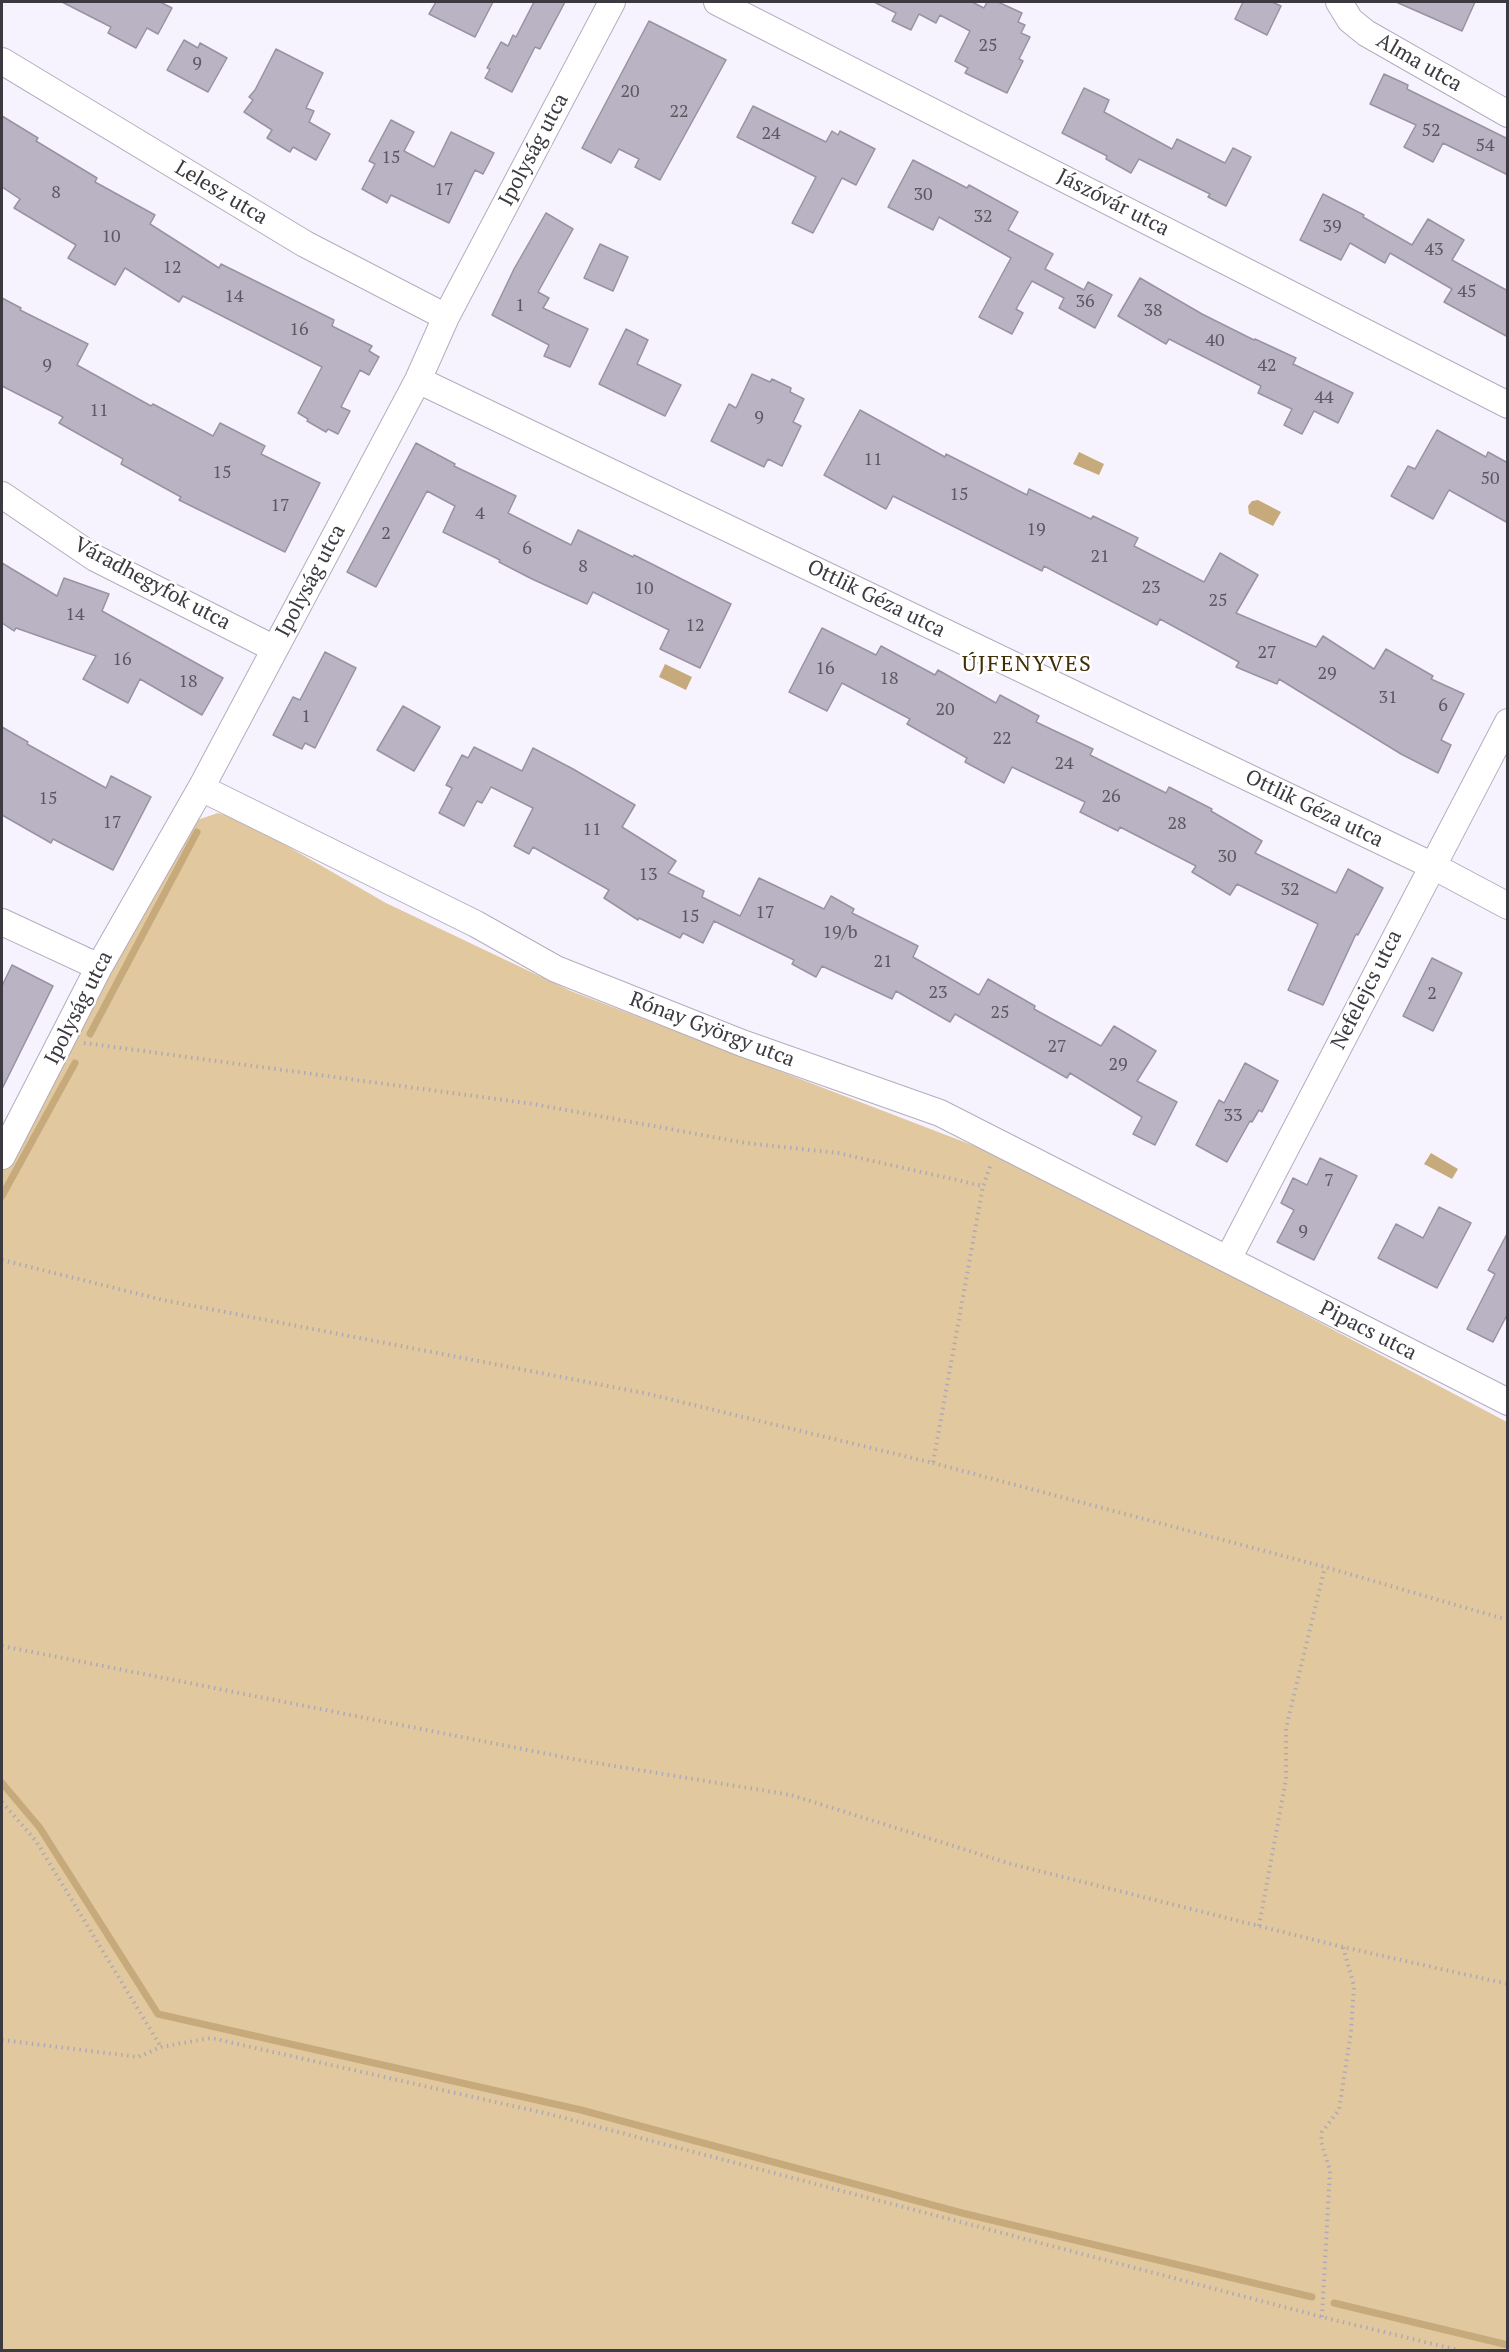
<!DOCTYPE html>
<html>
<head>
<meta charset="utf-8">
<style>
	body { margin:0 }
	#map { position:relative; width:1509px; height:2352px; overflow:hidden; background:#f7f3fe; font-family:"PT Serif",serif }
	canvas { display:block }
	.frame { position:absolute; inset:0; border:3px solid #3c3940; pointer-events:none }
</style>
</head>
<body>
<div id="map">
<canvas width="1509" height="2352"></canvas>
<div class="frame"></div>
</div>
<script>
const g = document.querySelector('canvas').getContext('2d');
g.lineJoin = 'round';
function fillPath(path, color) { g.fillStyle = color; g.fill(path, 'evenodd'); }
const poly = rows => new Path2D(rows.map(r => 'M' + r).join(''));
function strokePath(path, color, width, dash) { g.strokeStyle = color; g.lineWidth = width; g.lineCap = dash ? 'butt' : 'round'; g.setLineDash(dash || []); g.stroke(path); }
function write(font, color, halo, rows, align = 'center') {
  g.font = font + ' "PT Serif",serif'; g.lineWidth = 5; g.setLineDash([]); g.textBaseline = 'middle'; g.strokeStyle = halo; g.fillStyle = color; for (const [text, x, y, turn = 0] of rows) {
    g.save(); g.translate(x, y); g.rotate((+turn || 0) * Math.PI / 180); g.textAlign = isNaN(turn) ? turn : align; if (halo) g.strokeText(text, 0, 0); g.fillText(text, 0, 0); g.restore();
  }
}
const green = poly([
	[218,813,242,820,386,903,571,991,1019,1163,1507,1422,1507,2350,2,2350,2,1156,197,820]
]);
const water = poly([
	[1079,452,1104,464,1099,475,1073,464],
	[1258,500,1281,512,1273,526,1249,514,1248,506,1252,501],
	[665,664,692,677,686,690,659,677],
	[1431,1153,1458,1169,1452,1179,1424,1164]
]);
const stream = poly([
	[90,1034,197,832],
	[2,1196,75,1063],
	[2,1783,40,1828,158,2014,581,2110,962,2213,1312,2297],
	[1334,2303,1508,2345]
]);
const building = poly([
	[62,2,160,2,172,8,158,34,147,28,136,48,108,33,111,27,62,2],
	[436,2,493,2,475,37,429,14,436,2],
	[534,2,565,2,540,49,535,47,512,92,485,78,490,69,487,68,501,42,508,46,513,35,516,37,534,2],
	[874,2,972,2,984,8,987,2,998,2,1022,13,1018,22,1025,25,1021,33,1030,37,1019,59,1023,61,1007,93,965,73,968,68,955,61,970,31,940,15,936,23,919,14,911,30,892,21,896,13,874,2],
	[1243,2,1272,2,1281,6,1267,35,1235,19,1243,2],
	[1396,2,1475,2,1462,31,1396,2],
	[649,21,726,60,660,180,635,167,639,159,619,149,611,163,582,148,649,21],
	[184,40,198,48,200,43,227,58,208,92,167,70,184,40],
	[276,49,323,73,306,108,314,111,309,122,330,134,316,160,293,147,290,152,267,138,272,130,244,112,253,100,249,97,255,90,276,49],
	[1384,74,1408,85,1407,89,1508,139,1508,175,1443,143,1433,162,1404,147,1416,125,1370,104,1384,74],
	[1084,88,1109,100,1104,112,1172,149,1177,139,1225,163,1233,148,1251,157,1226,206,1208,197,1210,194,1139,159,1131,173,1106,159,1107,156,1062,133,1084,88],
	[753,106,826,142,832,131,838,135,840,131,875,149,856,185,842,178,813,233,792,223,816,177,737,137,753,106],
	[2,116,38,138,36,141,97,178,95,182,155,215,150,224,219,268,221,264,334,320,332,326,372,346,369,351,379,357,369,375,360,370,341,407,350,411,338,434,328,429,326,432,307,421,308,419,298,413,322,367,183,296,179,302,125,268,115,285,68,258,76,245,14,208,20,199,2,187,2,116],
	[391,120,414,132,404,151,434,167,451,132,494,153,483,174,475,170,449,223,391,195,387,203,362,189,375,164,369,161,391,120],
	[913,160,967,188,969,185,1018,212,1008,230,1053,254,1045,269,1084,290,1088,282,1112,295,1095,328,1059,308,1064,298,1032,281,1016,309,1023,313,1012,334,979,317,1011,258,939,217,933,230,888,207,913,160],
	[1323,194,1364,215,1363,217,1412,245,1428,219,1464,240,1452,260,1508,291,1508,337,1444,302,1452,289,1390,253,1385,263,1350,243,1341,260,1300,240,1323,194],
	[546,213,573,229,538,292,549,298,543,308,588,329,570,367,544,356,549,345,492,315,514,269,546,213],
	[600,244,628,257,613,291,584,278,600,244],
	[1140,278,1202,314,1254,340,1255,339,1296,358,1293,364,1353,393,1338,423,1314,411,1302,434,1284,425,1292,409,1258,393,1261,386,1169,339,1166,344,1118,316,1140,278],
	[2,298,21,308,20,310,88,344,77,365,151,406,153,404,213,436,220,423,265,446,261,454,320,483,285,552,179,500,181,497,121,464,123,459,59,423,63,417,2,386,2,298],
	[626,329,648,340,637,364,681,385,665,416,599,384,626,329],
	[752,374,770,382,772,379,791,388,790,392,804,399,793,422,801,426,782,466,768,459,764,467,711,441,729,404,736,408,752,374],
	[860,410,945,457,946,454,1027,495,1029,489,1091,519,1093,516,1138,538,1134,546,1204,582,1220,553,1258,575,1236,613,1316,647,1323,636,1374,669,1386,649,1433,676,1431,679,1464,694,1441,740,1451,745,1438,773,1401,754,1279,679,1277,684,1236,667,1239,662,1160,619,1157,625,1044,566,1042,571,893,496,886,509,824,475,860,410],
	[1437,430,1486,457,1488,452,1508,463,1508,523,1449,490,1433,519,1391,496,1408,466,1415,469,1437,430],
	[416,443,455,464,454,466,516,496,508,513,571,545,578,530,633,557,634,555,731,604,700,668,660,649,669,630,593,592,587,604,532,579,499,562,500,560,443,532,455,506,427,491,376,587,347,572,416,443],
	[2,563,57,596,64,578,109,594,102,611,223,678,202,715,140,679,128,703,83,679,96,656,16,628,14,631,2,623,2,563],
	[822,628,876,655,881,646,935,675,938,670,996,703,1000,695,1039,716,1036,722,1093,749,1090,755,1166,793,1169,787,1212,809,1211,811,1262,841,1255,853,1336,893,1348,869,1383,888,1358,935,1356,934,1323,1005,1288,990,1318,924,1237,884,1230,895,1192,872,1196,866,1120,827,1118,831,1080,812,1085,802,1012,767,1004,783,965,762,967,758,907,724,910,719,842,683,827,711,789,692,822,628],
	[325,652,356,668,315,748,305,743,302,749,273,735,293,697,300,700,325,652],
	[403,706,440,727,414,771,377,750,403,706],
	[2,727,28,742,27,744,106,788,111,776,151,797,113,870,53,839,51,843,2,815,2,727],
	[474,747,522,771,533,748,573,769,635,805,622,827,676,861,668,873,704,891,702,897,740,916,759,878,824,909,831,896,854,909,852,913,918,946,913,957,979,995,988,979,1035,1006,1034,1009,1101,1046,1114,1026,1156,1051,1137,1081,1177,1102,1155,1145,1133,1134,1142,1117,1070,1073,1067,1078,955,1014,950,1022,896,991,892,999,822,966,816,977,792,964,794,960,714,921,703,943,683,933,680,938,639,918,638,920,604,898,609,890,533,847,529,854,514,846,533,808,491,787,482,803,477,801,464,826,439,813,452,788,446,785,462,755,468,758,474,747],
	[1432,958,1462,973,1433,1031,1403,1016,1432,958],
	[12,965,53,986,2,1089,2,986,12,965],
	[1245,1063,1278,1081,1262,1112,1259,1110,1252,1122,1250,1121,1227,1162,1196,1145,1219,1100,1224,1103,1245,1063],
	[1320,1158,1357,1176,1314,1260,1277,1242,1294,1210,1281,1203,1293,1178,1307,1185,1320,1158],
	[1439,1207,1471,1223,1437,1288,1378,1258,1396,1224,1423,1238,1439,1207],
	[1508,1232,1508,1313,1493,1342,1467,1329,1495,1274,1488,1270,1508,1232]
]);
const path = poly([
	[84,1043,533,1104,746,1143,838,1153,983,1186,991,1164],
	[2,1260,163,1300,644,1393,933,1463,983,1186],
	[933,1463,1325,1567,1508,1620],
	[2,1646,578,1760,791,1795,1011,1864,1343,1947,1508,1984],
	[2,1802,36,1841,161,2047],
	[1259,1926,1286,1779,1286,1728,1325,1567],
	[2,2040,138,2057,161,2047,211,2038,553,2115,1322,2317,1458,2350],
	[1322,2317,1330,2170,1321,2142,1322,2132,1339,2110,1351,2032,1354,1986,1343,1947]
]);
const minor = poly([
	[717,2,1508,405],
	[1339,2,1350,20,1366,33,1508,114],
	[2,61,305,244,446,317],
	[418,380,1431,865,1508,906],
	[2,495,95,558,275,649],
	[201,788,476,924,556,969,742,1043,940,1113,1508,1402],
	[2,922,99,967],
	[2,1156,99,967,201,788,418,380,446,317,612,2],
	[1228,1259,1508,722]
]);
const numberNames = [
	["25",988,46],
	["9",197,64],
	["20",630,92],
	["22",679,112],
	["52",1431,131],
	["24",771,134],
	["54",1485,146],
	["15",391,158],
	["17",444,190],
	["8",56,193],
	["30",923,195],
	["32",983,217],
	["39",1332,227],
	["10",111,237],
	["43",1434,250],
	["12",172,268],
	["45",1467,292],
	["14",234,297],
	["36",1085,302],
	["1",520,306],
	["38",1153,311],
	["16",299,330],
	["40",1215,341],
	["9",47,366],
	["42",1267,366],
	["44",1324,398],
	["11",99,411],
	["9",759,418],
	["11",873,460],
	["15",222,473],
	["50",1490,479],
	["15",959,495],
	["17",280,506],
	["4",480,514],
	["19",1036,530],
	["2",386,534],
	["6",527,549],
	["21",1100,557],
	["8",583,567],
	["23",1151,588],
	["10",644,589],
	["25",1218,601],
	["14",75,615],
	["12",695,626],
	["27",1267,653],
	["16",122,660],
	["16",825,669],
	["29",1327,674],
	["18",889,679],
	["18",188,682],
	["31",1388,698],
	["6",1443,706],
	["20",945,710],
	["1",306,717],
	["22",1002,739],
	["24",1064,764],
	["26",1111,797],
	["15",48,799],
	["17",112,823],
	["28",1177,824],
	["11",592,830],
	["30",1227,857],
	["13",648,875],
	["32",1290,890],
	["17",765,913],
	["15",690,917],
	["19/b",840,933],
	["21",883,962],
	["23",938,993],
	["2",1432,994],
	["25",1000,1013],
	["27",1057,1047],
	["29",1118,1065],
	["33",1233,1116],
	["7",1329,1181],
	["9",1303,1232]
];
const streetNames = [
	["Alma utca",1419,63,30],
	["Ipolyság utca",534,150,-62],
	["Lelesz utca",221,193,31],
	["Jászóvár utca",1113,203,27],
	["Ipolyság utca",311,581,-62],
	["Váradhegyfok utca",152,584,28],
	["Ottlik Géza utca",876,599,26],
	["Ottlik Géza utca",1314,809,26],
	["Nefelejcs utca",1367,990,-63],
	["Ipolyság utca",79,1008,-63],
	["Rónay György utca",712,1030,21],
	["Pipacs utca",1368,1331,27]
];
const neighbourhoodNames = [
	["ÚJFENYVES",1027,665]
];
fillPath(green, '#e2c89f');
fillPath(water, '#c7aa7b');
strokePath(stream, '#c7aa7b', 7);
fillPath(building, '#b9b3c4');
strokePath(building, '#9892a3', 1.5);
strokePath(minor, '#b3adbe', 28);
strokePath(path, '#adaab3', 4, [1.5, 4.5]);
strokePath(minor, '#fff', 26);
write('18px', '#5b5861', null, numberNames);
write('21px', '#3c3940', '#fff', streetNames);
g.letterSpacing = '1.5px';
write('22px', '#422e06', '#fff', neighbourhoodNames);
g.letterSpacing = '0px';
</script>
</body>
</html>
